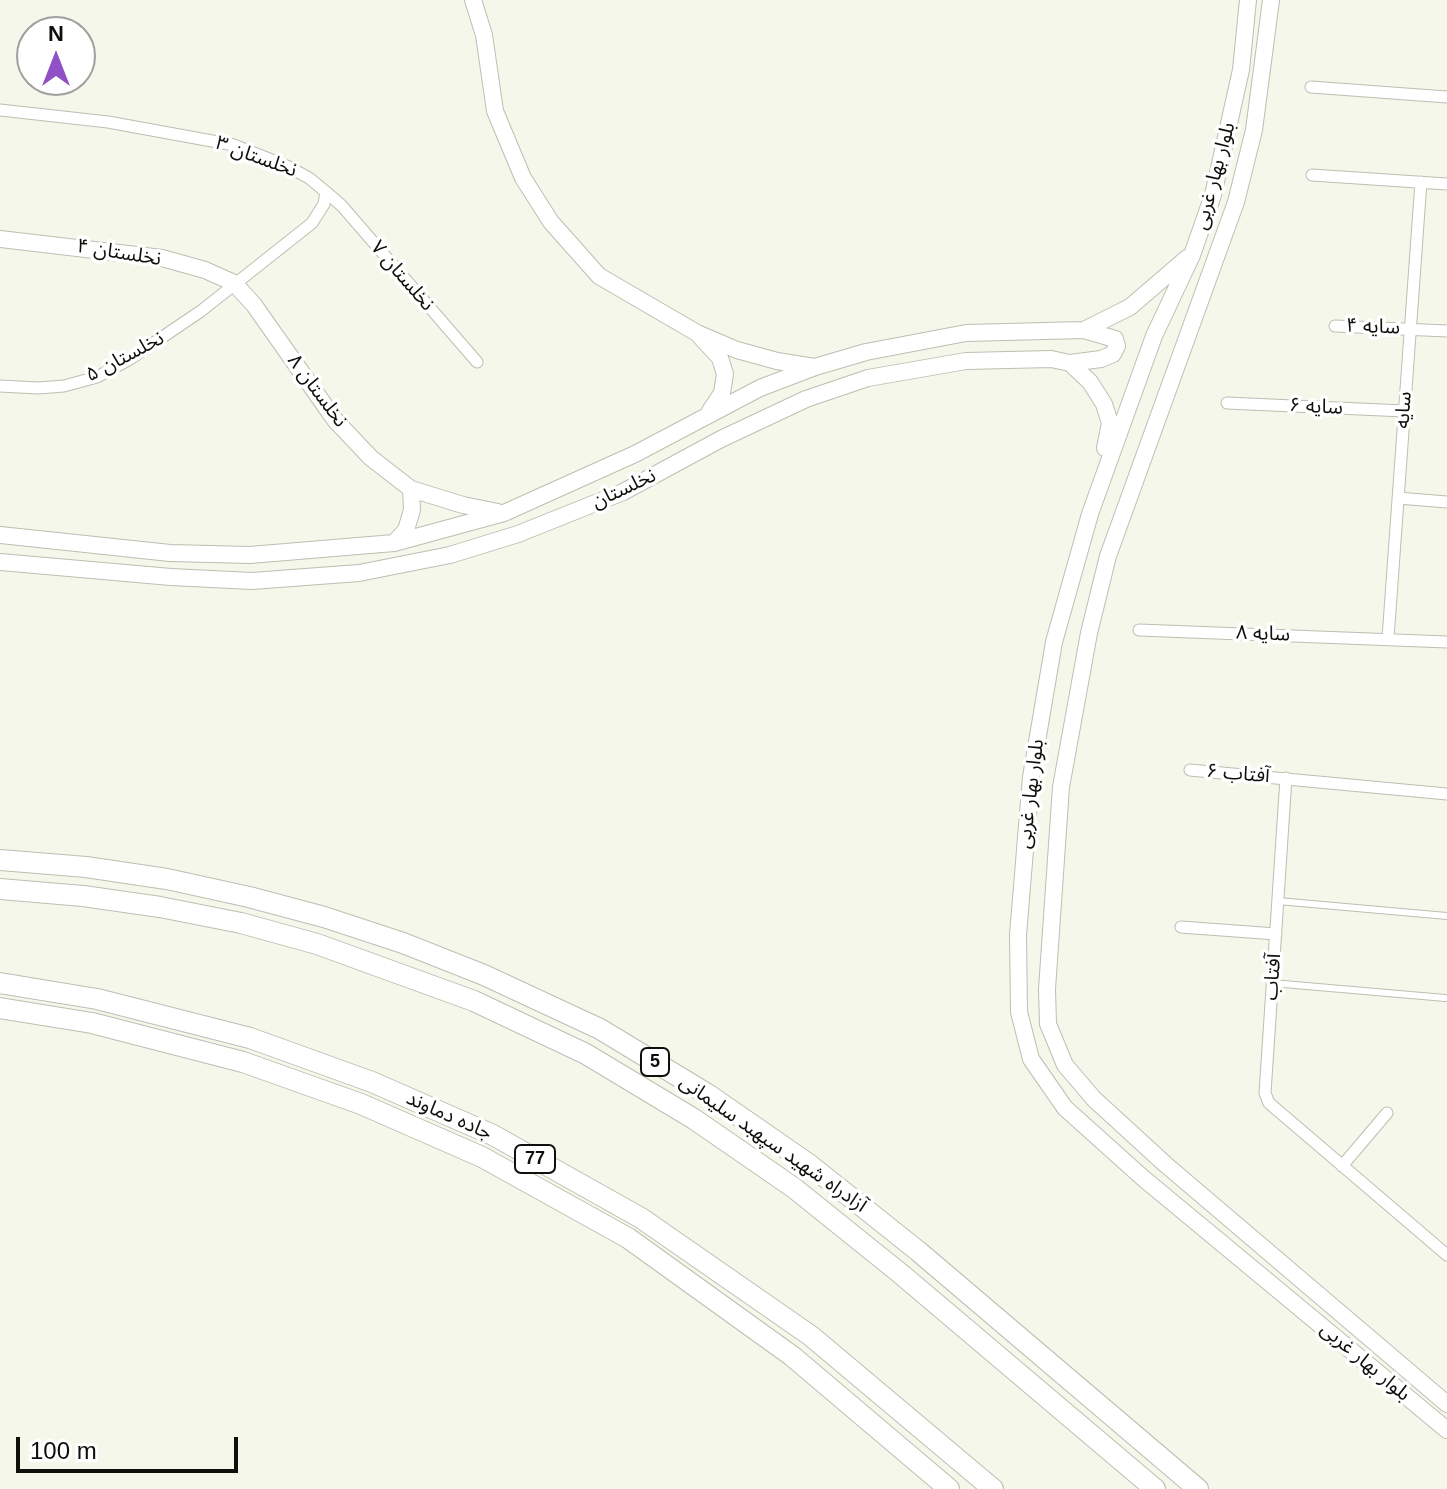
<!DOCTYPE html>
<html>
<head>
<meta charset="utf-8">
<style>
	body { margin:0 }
	#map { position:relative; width:1447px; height:1489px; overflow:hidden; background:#f4f7ea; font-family:Helvetica,sans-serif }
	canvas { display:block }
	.north { position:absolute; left:16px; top:16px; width:80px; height:80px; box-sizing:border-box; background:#fff; border:2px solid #9f9f9d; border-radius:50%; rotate:0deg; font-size:22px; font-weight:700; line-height:32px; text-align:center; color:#0f100b }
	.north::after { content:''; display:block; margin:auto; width:28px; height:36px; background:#9051c6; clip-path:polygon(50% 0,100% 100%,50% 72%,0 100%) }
	.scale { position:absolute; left:16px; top:1437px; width:222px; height:36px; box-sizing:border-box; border:4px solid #0f100b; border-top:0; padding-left:10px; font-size:24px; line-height:28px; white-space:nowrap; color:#0f100b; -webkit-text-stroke:6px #fff; paint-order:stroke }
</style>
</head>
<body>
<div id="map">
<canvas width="1447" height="1489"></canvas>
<div class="north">N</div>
<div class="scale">100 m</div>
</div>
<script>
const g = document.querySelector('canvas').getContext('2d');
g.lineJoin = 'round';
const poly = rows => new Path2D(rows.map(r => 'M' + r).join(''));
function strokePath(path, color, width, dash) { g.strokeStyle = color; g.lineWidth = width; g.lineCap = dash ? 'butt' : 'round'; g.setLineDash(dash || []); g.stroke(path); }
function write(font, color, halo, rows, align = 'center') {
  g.font = font + ' Helvetica,"Noto Sans Arabic",sans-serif'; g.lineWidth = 7; g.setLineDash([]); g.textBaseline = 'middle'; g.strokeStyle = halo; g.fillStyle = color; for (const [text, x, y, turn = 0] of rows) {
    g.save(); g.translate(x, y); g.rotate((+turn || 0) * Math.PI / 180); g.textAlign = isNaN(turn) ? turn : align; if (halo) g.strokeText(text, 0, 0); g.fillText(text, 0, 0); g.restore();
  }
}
const lane = poly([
	[1278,901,1447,916],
	[1272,983,1445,998]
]);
const street = poly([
	[1311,87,1447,97],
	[0,110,108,122,234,145,287,166,309,178,326,192,324,204,312,223,201,311,130,359,97,377,64,386,38,388,0,386],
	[1312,175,1447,184],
	[326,192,342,206,477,362],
	[1335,326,1447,331],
	[1227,403,1404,411],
	[1398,498,1447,502],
	[1139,630,1447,642],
	[1388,638,1421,182],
	[1190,770,1447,794],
	[1286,778,1265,1093,1269,1103,1447,1255],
	[1181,927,1276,934],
	[1342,1166,1387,1113]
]);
const secondary = poly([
	[473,0,484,35,495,111,523,178,551,222,599,276,697,333],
	[1248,0,1241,70,1213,195,1192,255,1154,336,1090,514,1054,642,1031,777,1018,935,1019,1012,1031,1059,1065,1108,1143,1178,1447,1430],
	[1271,0,1254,130,1236,202,1108,556,1089,633,1061,787,1047,989,1048,1024,1065,1065,1094,1099,1165,1164,1447,1404],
	[0,239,162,258,205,270,234,283,254,305,335,420,371,458,411,489,463,505,498,512],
	[1070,363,1101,359,1113,354,1117,346,1115,339,1084,330],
	[710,411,722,393,725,374,720,358,697,333,737,350,777,361,814,367],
	[0,535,170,553,250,555,394,543,504,513,635,454,760,388,815,367,866,352,966,333,1084,330,1130,307,1187,258],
	[394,543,406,530,412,510,411,489],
	[0,562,171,577,252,581,359,573,450,555,518,534,623,492,721,439,806,399,868,378,966,361,1051,359,1070,363,1090,382,1104,404,1110,423,1105,448]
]);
const highway = poly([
	[0,860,86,867,167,879,249,897,324,917,403,943,484,975,600,1029,709,1095,810,1165,918,1251,1198,1489],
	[0,889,83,896,160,907,241,923,317,944,474,1001,586,1054,694,1119,794,1188,901,1274,1155,1489],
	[0,983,97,999,250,1038,372,1082,493,1135,641,1218,811,1336,993,1489],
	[0,1008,92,1023,243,1062,361,1104,482,1157,628,1238,792,1356,949,1489]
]);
const shields = [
	[655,1062,28],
	[535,1159,40]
];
const shieldNames = [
	["5",655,1062],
	["77",535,1159]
];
const streetNames = [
	["نخلستان ۳",256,157,20],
	["بلوار بهار غربی",1215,176,-75],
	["نخلستان ۴",119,253,9],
	["نخلستان ۷",402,276,49],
	["سایه ۴",1373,327,2],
	["نخلستان ۵",125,357,-28],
	["نخلستان ۸",317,391,53],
	["سایه ۶",1316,407,3],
	["سایه",1404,410,-86],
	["نخلستان",624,489,-25],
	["سایه ۸",1263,634,2],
	["آفتاب ۶",1238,774,5],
	["بلوار بهار غربی",1031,794,-83],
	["آفتاب",1273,977,-86],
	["جاده دماوند",449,1116,24],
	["آزادراه شهید سپهبد سلیمانی",773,1144,35],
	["بلوار بهار غربی",1365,1362,40]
];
strokePath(lane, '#bcbfb2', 8);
strokePath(street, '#bcbfb2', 13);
strokePath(secondary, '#bcbfb2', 18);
strokePath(highway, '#bcbfb2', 22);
strokePath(lane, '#fff', 6);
strokePath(street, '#fff', 11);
strokePath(secondary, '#fff', 16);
strokePath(highway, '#fff', 20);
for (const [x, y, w] of shields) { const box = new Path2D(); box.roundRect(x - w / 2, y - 14, w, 28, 6); g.fillStyle = '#fff'; g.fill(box); strokePath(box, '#0f100b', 2); }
write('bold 18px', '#0f100b', null, shieldNames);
write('20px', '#0f100b', '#fff', streetNames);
</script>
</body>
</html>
